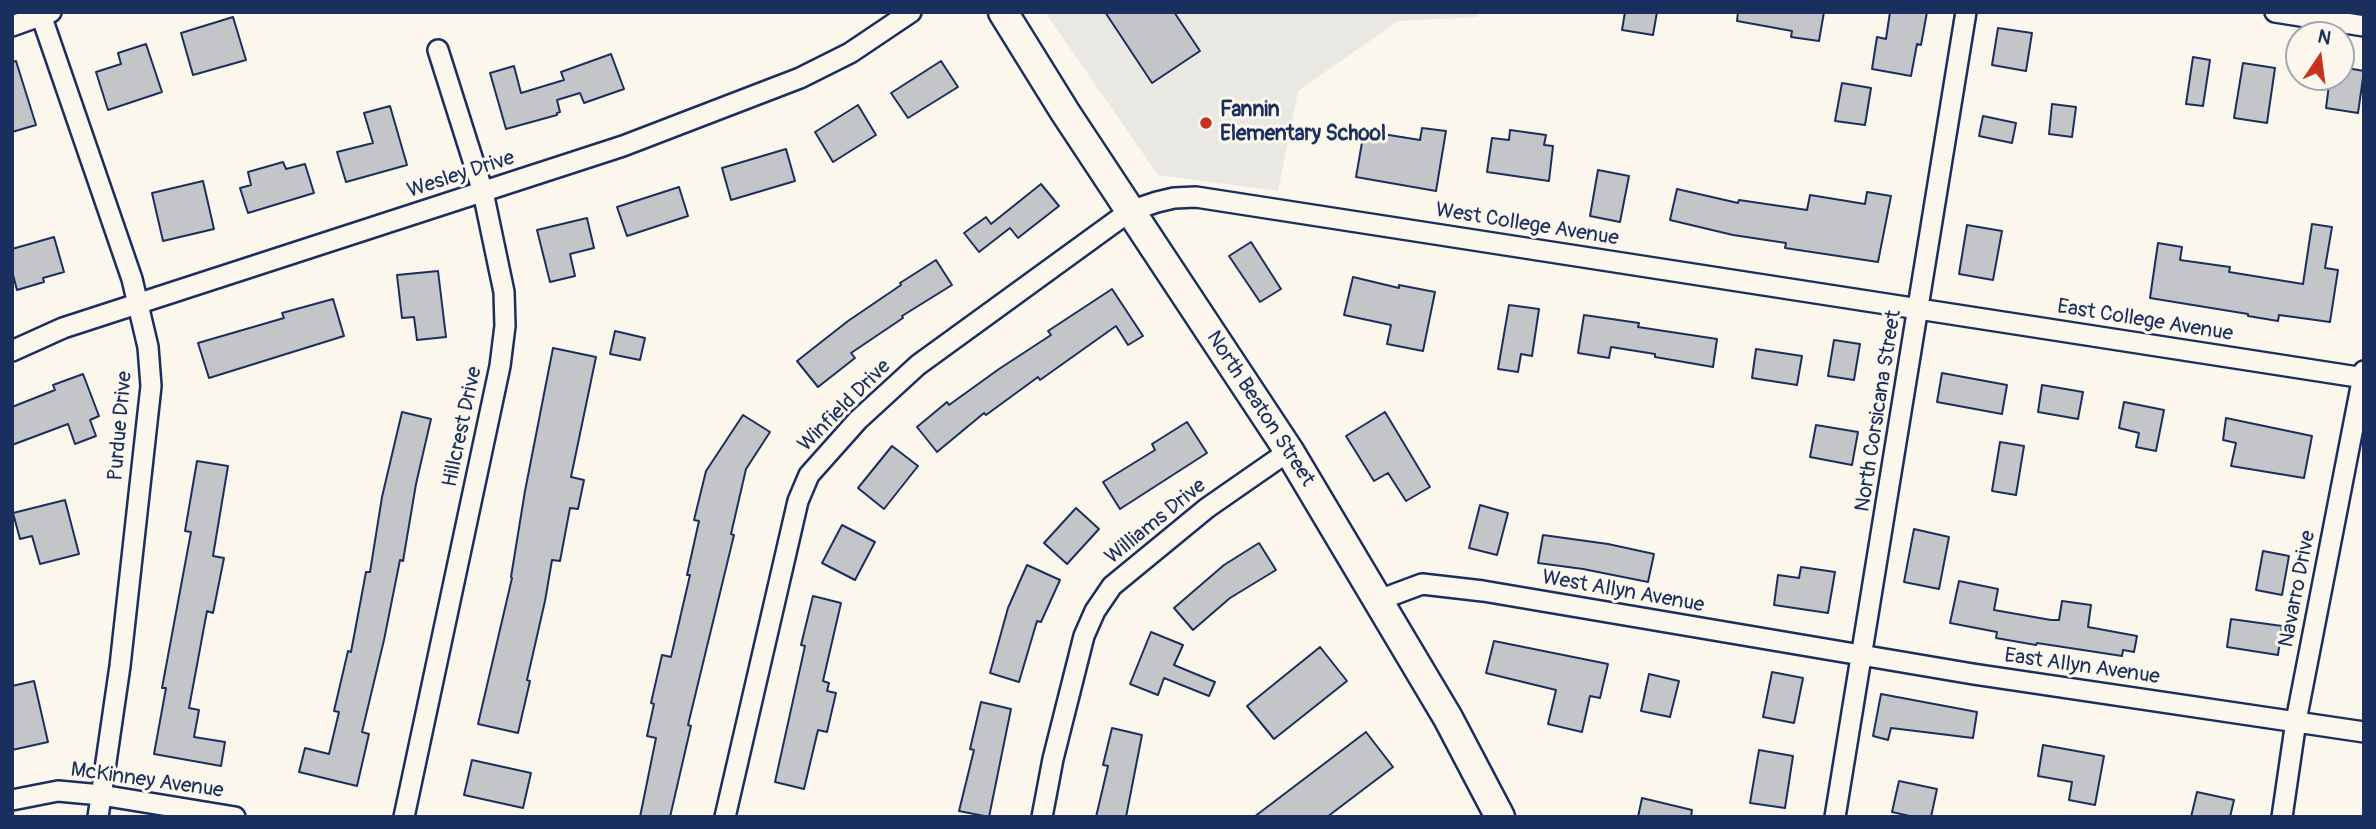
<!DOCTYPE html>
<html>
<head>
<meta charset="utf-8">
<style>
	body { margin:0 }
	#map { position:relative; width:2376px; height:829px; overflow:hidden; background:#fbf7ec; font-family:Pangolin,sans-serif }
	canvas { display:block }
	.frame { position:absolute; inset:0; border:14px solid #1b2f5e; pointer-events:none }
	.north { position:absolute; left:2285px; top:21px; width:70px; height:70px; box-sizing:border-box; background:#fbf7ec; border:2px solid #a1a7b3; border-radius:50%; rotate:13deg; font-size:19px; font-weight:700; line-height:28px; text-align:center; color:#1b2f5e }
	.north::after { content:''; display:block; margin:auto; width:24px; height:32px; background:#c8321e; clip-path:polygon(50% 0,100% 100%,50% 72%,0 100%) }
</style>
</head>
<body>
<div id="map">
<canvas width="2376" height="829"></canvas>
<div class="frame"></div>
<div class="north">N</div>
</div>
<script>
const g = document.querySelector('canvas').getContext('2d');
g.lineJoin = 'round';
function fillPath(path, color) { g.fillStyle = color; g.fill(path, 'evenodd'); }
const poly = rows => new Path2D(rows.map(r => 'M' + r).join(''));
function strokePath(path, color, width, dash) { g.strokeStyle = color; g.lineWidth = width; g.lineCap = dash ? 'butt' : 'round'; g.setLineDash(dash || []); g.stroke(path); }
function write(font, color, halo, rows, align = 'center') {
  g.font = font + ' Pangolin,sans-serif'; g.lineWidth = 6; g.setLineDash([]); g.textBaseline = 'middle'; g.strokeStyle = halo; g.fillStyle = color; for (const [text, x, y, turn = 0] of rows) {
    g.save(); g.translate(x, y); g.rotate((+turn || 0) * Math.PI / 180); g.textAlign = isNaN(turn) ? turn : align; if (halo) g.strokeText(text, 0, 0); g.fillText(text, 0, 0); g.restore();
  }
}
const built = poly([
	[1045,12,1479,12,1478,17,1398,21,1298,91,1278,191,1158,175]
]);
const building = poly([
	[1105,12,1174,12,1200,51,1152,83,1105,12],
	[1625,12,1657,12,1653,35,1622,30,1625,12],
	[1738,12,1824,12,1819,41,1791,37,1792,31,1737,21,1738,12],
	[1890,12,1927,12,1921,45,1917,44,1911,76,1872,69,1877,37,1886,39,1890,12],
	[233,17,246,60,193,75,181,33,233,17],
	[1998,28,2032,33,2026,71,1992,65,1998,28],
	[146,44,162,92,108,110,96,72,121,64,118,53,146,44],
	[611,54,624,89,584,103,580,93,557,100,560,112,557,113,557,115,506,129,490,73,514,66,521,93,564,80,561,72,611,54],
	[2193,57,2210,60,2203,106,2186,104,2193,57],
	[16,61,36,125,12,132,12,62,16,61],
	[941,61,958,87,908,118,891,93,941,61],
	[2243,63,2275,68,2267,123,2234,118,2243,63],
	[2341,67,2364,71,2358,113,2326,108,2330,77,2341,77,2341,67],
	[1842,83,1871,88,1865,125,1835,121,1842,83],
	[2052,104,2076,107,2072,137,2049,134,2052,104],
	[858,105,876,135,833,162,815,132,858,105],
	[390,106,407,165,346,182,337,152,373,143,364,113,390,106],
	[1983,116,2016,123,2012,143,1979,136,1983,116],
	[1422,128,1446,131,1436,191,1356,177,1364,131,1420,140,1422,128],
	[1510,130,1546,135,1544,145,1553,146,1549,181,1487,172,1492,138,1509,140,1510,130],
	[786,149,795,181,731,200,722,168,786,149],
	[283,162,286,169,305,164,314,193,248,213,240,188,251,185,248,172,283,162],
	[1598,170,1629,176,1620,222,1590,216,1598,170],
	[203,181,214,229,163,241,152,193,203,181],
	[1041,184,1059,206,1018,238,1010,228,979,252,964,233,986,217,991,224,1041,184],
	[679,187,688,216,627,236,617,207,679,187],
	[1677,189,1738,203,1739,200,1807,210,1810,195,1865,204,1867,192,1891,196,1878,262,1785,248,1786,243,1733,235,1670,220,1677,189],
	[587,218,594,248,570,254,575,276,550,282,537,230,587,218],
	[2312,224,2332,227,2325,268,2338,270,2330,322,2279,315,2278,321,2248,316,2248,314,2150,298,2158,243,2182,247,2180,260,2230,267,2229,272,2303,284,2312,224],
	[1967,225,2002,231,1993,280,1959,274,1967,225],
	[54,237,64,272,43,278,44,282,17,290,12,271,12,249,54,237],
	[1251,242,1281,289,1260,302,1229,256,1251,242],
	[936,260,952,285,902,316,903,318,851,353,855,358,818,387,797,361,848,321,901,285,900,283,936,260],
	[438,271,446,337,417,340,414,317,402,318,397,275,438,271],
	[1353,277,1399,288,1399,285,1435,292,1423,351,1387,344,1391,325,1344,315,1353,277],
	[1112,289,1143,336,1128,345,1116,326,1040,380,1038,377,986,415,984,413,937,452,917,427,947,402,949,405,999,369,1051,335,1048,331,1112,289],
	[333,299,344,336,209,378,198,343,284,318,282,313,333,299],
	[1509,305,1539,309,1532,356,1521,354,1518,372,1498,369,1509,305],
	[1584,315,1639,323,1638,327,1717,339,1713,367,1655,357,1655,354,1611,347,1609,358,1578,353,1584,315],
	[615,331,645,338,640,360,610,354,615,331],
	[1834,340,1860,344,1854,380,1828,376,1834,340],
	[553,348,596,357,571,477,584,480,578,509,570,508,560,561,552,560,545,601,527,680,530,681,518,733,478,724,512,578,511,577,525,491,553,348],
	[1756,349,1802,356,1797,385,1752,378,1756,349],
	[1942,373,2007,385,2002,414,1937,402,1942,373],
	[83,374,99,416,90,420,96,436,75,444,68,424,12,445,12,407,55,390,53,385,83,374],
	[2042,385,2083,392,2078,419,2038,412,2042,385],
	[2124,402,2164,410,2156,451,2136,447,2139,433,2119,428,2124,402],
	[402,412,431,419,416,484,403,561,400,560,384,640,362,732,369,734,357,786,299,772,305,748,329,754,339,712,334,711,348,651,351,652,366,572,370,572,382,497,402,412],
	[1385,412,1430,487,1406,501,1388,473,1374,481,1346,436,1385,412],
	[743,415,770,432,746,469,731,534,734,535,688,725,691,726,670,817,640,817,656,738,647,736,654,704,651,703,662,655,671,657,690,575,687,575,699,521,694,520,706,471,743,415],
	[2226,418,2312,436,2304,478,2231,466,2236,443,2223,440,2226,418],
	[1187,422,1207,453,1120,509,1103,482,1155,450,1152,444,1187,422],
	[1816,425,1858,432,1852,465,1810,457,1816,425],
	[2000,442,2024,446,2016,495,1992,491,2000,442],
	[892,446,918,466,884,509,858,488,892,446],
	[197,461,228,466,213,556,224,558,213,613,207,611,189,708,199,710,194,737,225,742,221,766,154,754,166,688,162,688,191,532,185,531,197,461],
	[65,500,79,554,40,564,32,536,20,539,13,513,65,500],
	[1480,505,1508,513,1497,555,1469,548,1480,505],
	[1076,508,1099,529,1067,564,1044,543,1076,508],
	[842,525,875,542,855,580,822,563,842,525],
	[1914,529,1949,537,1939,589,1904,582,1914,529],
	[1543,535,1608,544,1654,554,1648,582,1583,569,1538,563,1543,535],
	[1259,543,1276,570,1230,598,1193,630,1174,608,1224,565,1259,543],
	[2263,551,2289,556,2282,595,2256,590,2263,551],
	[1027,565,1060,580,1041,622,1037,621,1019,682,990,673,1008,608,1027,565],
	[1801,567,1835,572,1828,613,1774,605,1778,575,1799,578,1801,567],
	[1959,581,1998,589,1994,610,2051,620,2059,620,2062,601,2091,605,2088,627,2137,636,2134,652,2123,650,2122,656,2037,643,2036,645,1996,638,1997,632,1950,623,1959,581],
	[813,596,841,603,823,681,829,683,827,691,836,693,827,732,818,730,804,789,775,782,805,646,801,645,813,596],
	[2231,619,2282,626,2278,655,2227,647,2231,619],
	[1151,632,1183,645,1174,665,1215,682,1209,696,1164,678,1158,695,1130,684,1151,632],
	[1494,641,1608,664,1600,698,1590,696,1582,732,1548,724,1556,690,1486,673,1494,641],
	[1320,647,1347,681,1274,739,1247,706,1320,647],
	[1772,672,1803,678,1794,723,1763,717,1772,672],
	[1649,674,1679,681,1670,717,1641,711,1649,674],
	[34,681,48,742,12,750,12,686,34,681],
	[1881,694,1977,712,1973,738,1891,728,1888,740,1873,736,1881,694],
	[981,702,1011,709,989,817,959,811,974,750,970,749,981,702],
	[1112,728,1142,735,1126,817,1096,817,1108,766,1103,765,1112,728],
	[1366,732,1393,767,1327,817,1254,817,1366,732],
	[2043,745,2104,756,2095,805,2069,800,2072,782,2038,776,2043,745],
	[1759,750,1793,756,1785,808,1750,803,1759,750],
	[472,760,531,773,523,808,464,795,472,760],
	[1899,781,1937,789,1931,817,1914,817,1892,812,1899,781],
	[2197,792,2234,800,2230,817,2191,817,2197,792],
	[1642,798,1692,810,1691,817,1638,817,1642,798]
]);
const street = poly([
	[40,12,132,279,148,347,151,386,120,666,98,817],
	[2275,12,2364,26],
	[12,26,51,12],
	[12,351,63,328,623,146,800,78,850,53,911,12],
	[1379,600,1422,584,1483,591,1973,674,2364,732],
	[12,800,58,791,101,795,235,817],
	[404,817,500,366,505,326,504,292,483,192,438,50],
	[725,817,798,501,809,475,858,420,918,365,1130,211,1157,202,1174,198,1196,197,2364,378],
	[1042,817,1053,759,1084,636,1095,611,1112,586,1207,508,1289,451],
	[1835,817,1966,12],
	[2282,817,2296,721,2364,371]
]);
const secondary = poly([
	[1003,12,1065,112,1289,451,1448,718,1500,817]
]);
const markers = [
	[1206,123,7,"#c8321e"]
];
const poiNames = [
	["Fannin",1220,111],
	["Elementary School",1220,135]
];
const streetNames = [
	["Wesley Drive",461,175,-18],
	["West College Avenue",1527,225,9],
	["East College Avenue",2145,321,9],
	["Winfield Drive",845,406,-45],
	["North Beaton Street",1260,409,57],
	["North Corsicana Street",1879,411,-81],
	["Purdue Drive",121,426,-85],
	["Hillcrest Drive",463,427,-78],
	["Williams Drive",1156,522,-39],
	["Navarro Drive",2298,589,-79],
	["West Allyn Avenue",1623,592,10],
	["East Allyn Avenue",2082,667,8],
	["McKinney Avenue",147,781,8]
];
fillPath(built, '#eae8e2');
fillPath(building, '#c3c5c9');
strokePath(building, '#1b2f5e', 2);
strokePath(street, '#1b2f5e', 24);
strokePath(secondary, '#1b2f5e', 33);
strokePath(street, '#fbf7ec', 19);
strokePath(secondary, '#fbf7ec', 28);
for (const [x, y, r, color] of markers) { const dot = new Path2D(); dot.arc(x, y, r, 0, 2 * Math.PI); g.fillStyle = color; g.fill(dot); strokePath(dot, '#fbf7ec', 2.5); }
write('bold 21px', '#1b2f5e', '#fbf7ec', poiNames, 'left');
write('21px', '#1b2f5e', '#fbf7ec', streetNames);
</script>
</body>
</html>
